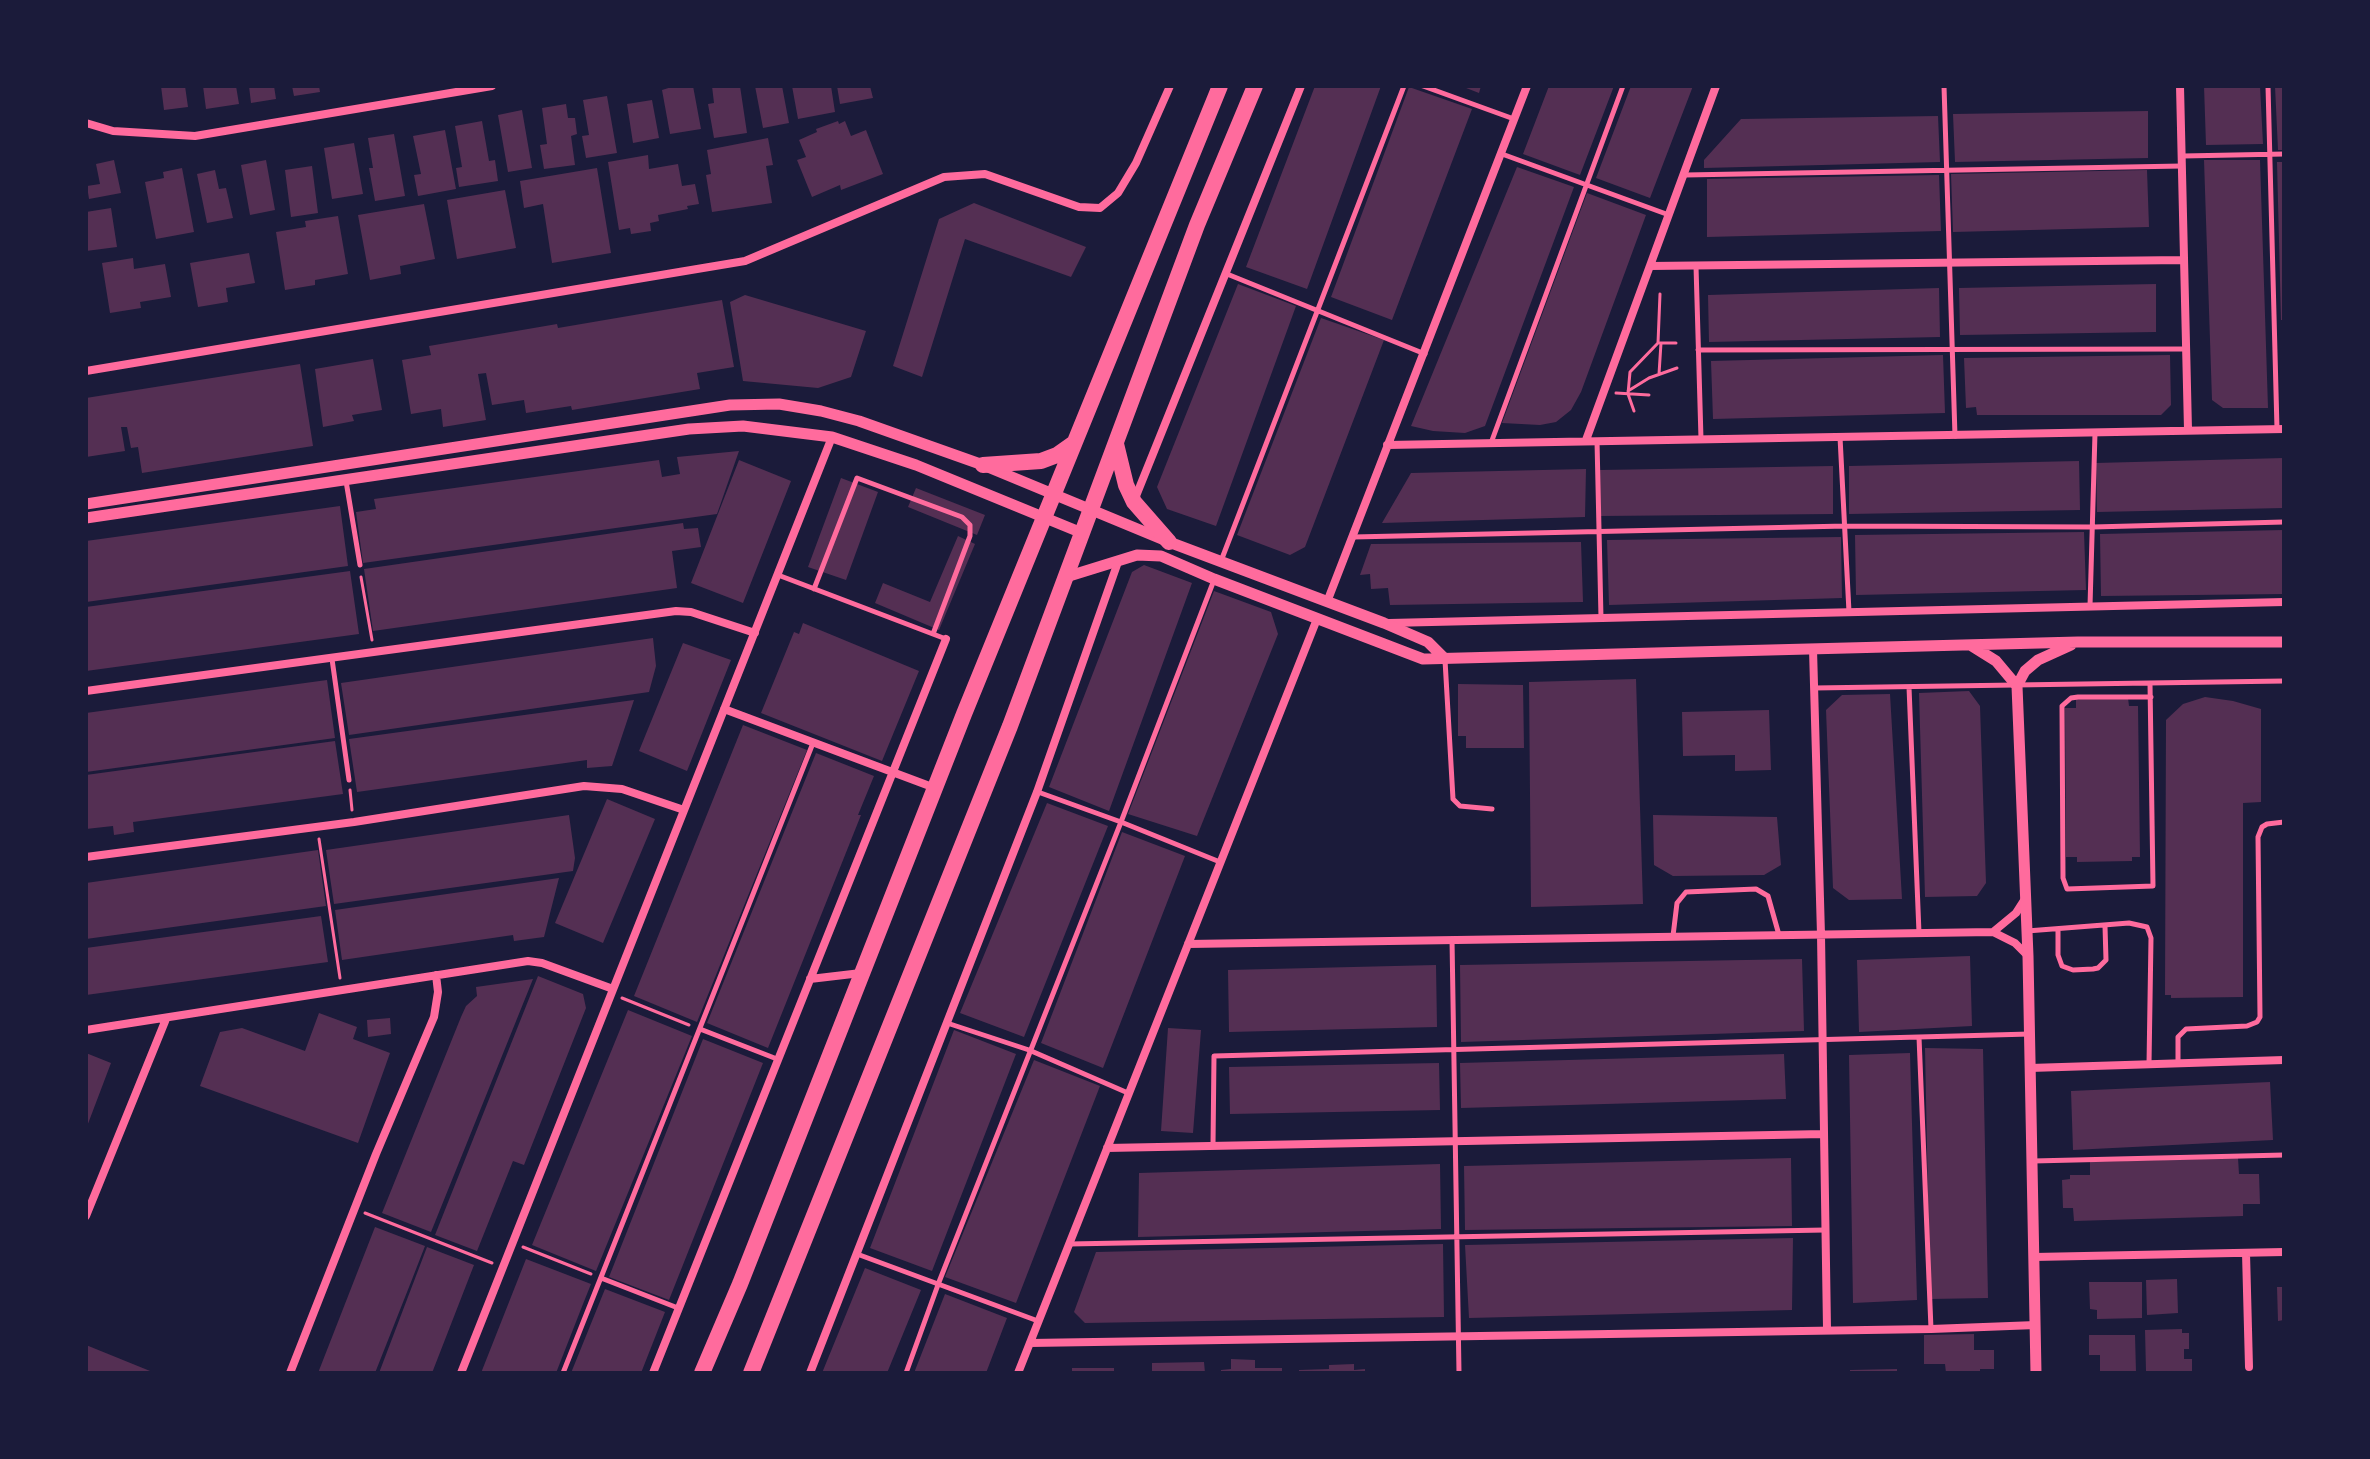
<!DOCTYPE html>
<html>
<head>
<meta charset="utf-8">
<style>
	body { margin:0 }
	#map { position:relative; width:2370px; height:1459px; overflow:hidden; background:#1b1b3a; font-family:Arial,sans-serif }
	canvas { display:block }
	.frame { position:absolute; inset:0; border:88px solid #1b1b3a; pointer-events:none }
</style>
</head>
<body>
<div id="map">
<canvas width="2370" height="1459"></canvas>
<div class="frame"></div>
</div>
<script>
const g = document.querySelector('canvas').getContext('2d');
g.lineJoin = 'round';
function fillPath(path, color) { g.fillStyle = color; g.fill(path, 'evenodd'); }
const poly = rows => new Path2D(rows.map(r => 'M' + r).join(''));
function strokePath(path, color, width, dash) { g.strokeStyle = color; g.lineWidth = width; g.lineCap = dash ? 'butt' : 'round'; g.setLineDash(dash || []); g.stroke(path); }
const building = poly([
	[161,86,185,86,188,107,164,110],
	[203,86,236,86,239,104,206,109],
	[249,86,274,86,276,99,251,103],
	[292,86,319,86,320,92,294,96],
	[675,86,693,86,701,129,670,134,662,90],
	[712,86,740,86,747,133,714,138,708,104,714,103],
	[755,86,782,86,789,123,763,128],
	[792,86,831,86,835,112,798,119],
	[837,86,870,86,873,98,840,104],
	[1315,86,1381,86,1307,289,1246,267],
	[1461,86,1481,86,1479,93],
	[1549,86,1614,86,1580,175,1523,154],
	[1631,86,1693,86,1650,198,1596,178],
	[2204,86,2260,86,2263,144,2206,145],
	[2275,86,2284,86,2284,150,2278,150],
	[1409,87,1472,109,1392,320,1331,297],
	[607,96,617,153,586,158,582,136,589,135,583,100],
	[652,100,659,138,633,143,627,104],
	[566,104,568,118,575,118,577,134,571,136,575,165,544,169,540,145,547,144,542,108],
	[522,110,532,168,508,172,498,115],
	[2148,111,2148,158,1955,162,1953,114],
	[1938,116,1940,162,1704,168,1704,160,1741,119],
	[482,121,489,161,495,160,498,181,459,187,456,168,462,167,455,126],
	[838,121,839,124,845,121,851,136,866,130,883,174,841,190,840,185,812,197,797,160,806,157,799,140,817,132,816,129],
	[445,130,456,189,418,196,414,175,421,174,413,136],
	[394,134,405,196,375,201,369,168,373,168,368,138],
	[768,138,773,165,766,166,772,203,712,212,706,175,711,174,707,150],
	[354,143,363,194,332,199,324,148],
	[648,155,649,169,678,164,682,186,695,184,699,204,687,206,688,209,658,215,659,221,650,223,651,231,631,234,630,228,619,230,608,162],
	[114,160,121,193,89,199,87,186,100,184,96,164],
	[266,160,275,210,250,215,241,165],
	[2204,160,2260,160,2268,408,2223,408,2212,400],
	[2277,162,2284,162,2284,320,2281,320],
	[312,166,318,213,291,217,285,170],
	[1517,167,1574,187,1485,426,1465,433,1433,431,1411,426],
	[182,168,194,232,156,239,145,182,164,178,163,172],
	[597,168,611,253,552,263,543,204,524,208,520,181],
	[215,170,219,189,226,188,233,218,207,223,197,174],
	[2147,170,2149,227,1953,232,1951,174],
	[1939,175,1941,231,1707,237,1707,179],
	[505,190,516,248,457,259,447,200],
	[1587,193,1646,215,1581,392,1571,410,1556,422,1540,425,1502,423],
	[974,203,1086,247,1071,277,965,239,922,377,893,366,939,219],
	[424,204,435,259,400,266,401,274,370,280,358,215],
	[111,208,117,247,86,251,86,212],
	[338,216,348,274,315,280,315,285,285,290,276,232,306,227,305,221],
	[249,253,255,283,226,288,228,302,198,307,190,263],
	[133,258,134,269,165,264,171,297,140,302,141,308,110,313,102,263],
	[1238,284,1296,306,1216,526,1167,509,1157,487],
	[2156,284,2156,332,1960,335,1959,288],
	[1939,288,1940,337,1709,342,1708,295],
	[745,295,866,331,851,377,818,388,743,381,730,302],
	[722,300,734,367,697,373,700,389,572,410,571,406,526,413,524,400,492,405,486,373,478,374,486,420,443,427,441,409,411,414,402,360,431,355,429,346,557,324,558,328],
	[1321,318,1384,340,1305,547,1290,555,1237,535],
	[1943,355,1945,413,1713,419,1711,361],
	[2170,355,2171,405,2161,415,1977,415,1976,407,1966,408,1964,358],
	[373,359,382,410,352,415,354,421,323,427,315,369],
	[300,364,313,446,142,473,138,447,131,448,127,427,121,427,125,451,86,457,86,398],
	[739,451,717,514,363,563,356,512,376,509,374,499,659,460,662,477,680,474,677,457],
	[2284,458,2284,508,2097,512,2096,463],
	[739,460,791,481,743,603,691,583],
	[2079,461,2080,510,1849,514,1849,466],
	[1833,466,1833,514,1600,516,1600,470],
	[1586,469,1585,517,1382,523,1411,473],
	[841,478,878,492,846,580,808,567],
	[916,488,985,515,977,535,908,507],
	[340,506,348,566,86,602,86,541],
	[683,523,684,529,698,528,701,547,672,551,677,588,373,631,364,569],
	[2284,530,2284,594,2101,596,2100,534],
	[2084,532,2086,590,1856,595,1855,535],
	[958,536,975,544,939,630,875,603,883,583,930,602],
	[1841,537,1842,598,1609,605,1607,540],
	[1581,542,1583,602,1390,605,1388,588,1371,589,1370,574,1360,575,1371,544],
	[1144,565,1192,583,1109,811,1049,787,1132,572],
	[350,571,359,634,86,671,86,607],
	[1214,591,1271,612,1278,634,1197,836,1128,814],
	[803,623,919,671,882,761,761,713,794,632,799,634],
	[653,638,656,666,649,692,349,735,341,683],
	[683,643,731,660,687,771,639,751],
	[1636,679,1643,904,1531,907,1529,682],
	[327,680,335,738,86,772,86,713],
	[1458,684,1523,685,1524,748,1466,748,1466,736,1458,736],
	[1969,691,1980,706,1986,883,1977,896,1925,897,1919,693],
	[1890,694,1902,899,1849,900,1833,888,1826,710,1842,695],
	[2205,697,2233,701,2261,709,2261,802,2243,803,2243,997,2171,998,2171,995,2165,995,2166,720,2183,704],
	[2076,698,2128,698,2129,706,2138,706,2140,857,2132,857,2132,861,2077,862,2077,857,2066,857,2065,708,2076,708],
	[634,700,612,766,587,768,587,760,357,792,349,739],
	[1769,710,1771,770,1735,771,1735,755,1683,756,1682,712],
	[743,725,807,750,697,1022,634,996],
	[335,741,343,794,133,822,134,832,114,835,113,826,86,829,86,775],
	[816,753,874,776,858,815,861,815,768,1048,707,1023],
	[607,799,655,819,603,943,555,923],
	[1047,803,1108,826,1024,1037,960,1013],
	[569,815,575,858,573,871,334,904,326,850],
	[1653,815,1777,817,1781,865,1764,875,1673,876,1654,865],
	[1122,832,1185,856,1103,1068,1041,1043],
	[318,850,326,906,86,939,86,883],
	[559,878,544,937,514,941,513,935,342,960,335,910],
	[321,916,328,962,86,995,86,948],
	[1970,956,1972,1026,1859,1032,1857,960],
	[1802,959,1804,1031,1461,1042,1460,965],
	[1436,965,1437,1027,1229,1032,1228,970],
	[538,976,583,994,586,1008,524,1165,513,1161,477,1251,435,1235],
	[533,979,431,1232,382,1213,461,1017,466,1006,477,996,476,987],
	[628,1010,692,1036,596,1271,532,1245],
	[319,1013,357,1027,353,1039,390,1053,358,1143,200,1086,220,1032,242,1028,305,1051],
	[390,1018,391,1034,368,1037,367,1020],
	[1168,1028,1201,1030,1193,1133,1161,1131],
	[954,1030,1016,1054,932,1271,870,1248],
	[703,1039,763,1063,669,1300,609,1277],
	[1925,1048,1983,1049,1988,1298,1930,1299],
	[86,1053,111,1063,86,1129],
	[1910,1053,1917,1300,1853,1303,1849,1055],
	[1784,1054,1786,1099,1461,1108,1460,1063],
	[1034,1060,1100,1086,1016,1303,945,1277],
	[1439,1063,1440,1110,1230,1114,1229,1067],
	[2270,1082,2273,1140,2073,1150,2071,1091],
	[1791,1158,1792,1226,1465,1230,1464,1166],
	[2238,1158,2239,1174,2259,1174,2260,1204,2243,1204,2243,1216,2074,1221,2073,1208,2063,1208,2062,1180,2070,1179,2070,1175,2090,1175,2090,1162],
	[1440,1164,1441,1229,1138,1237,1139,1173],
	[375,1227,425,1246,411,1282,375,1373,318,1373],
	[1793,1238,1792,1310,1469,1318,1465,1245],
	[1443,1244,1444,1317,1085,1323,1074,1312,1096,1252],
	[427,1247,474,1265,432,1373,379,1373],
	[526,1259,591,1284,583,1304,556,1373,481,1373],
	[865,1268,921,1290,887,1373,822,1373],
	[2177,1279,2178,1313,2147,1315,2146,1280],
	[2089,1282,2142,1282,2142,1318,2097,1319,2097,1310,2090,1309],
	[2277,1287,2284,1287,2284,1320,2278,1321],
	[605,1289,665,1312,641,1373,571,1373],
	[945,1294,1007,1318,986,1373,914,1373],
	[2182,1329,2182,1333,2189,1333,2189,1349,2184,1349,2184,1359,2192,1359,2192,1371,2146,1371,2145,1330],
	[1974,1334,1974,1350,1994,1350,1994,1369,1980,1369,1980,1373,1946,1373,1945,1364,1924,1364,1924,1335],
	[2089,1335,2135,1335,2136,1372,2100,1372,2100,1355,2089,1355],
	[86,1345,155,1373,86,1373],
	[1231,1359,1255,1360,1255,1368,1282,1368,1282,1373,1221,1373,1221,1370,1231,1369],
	[1204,1362,1205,1373,1152,1373,1152,1363],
	[1354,1364,1354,1370,1365,1369,1365,1373,1299,1373,1299,1370,1329,1369,1329,1365],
	[1072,1368,1114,1368,1114,1373,1072,1373],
	[1897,1369,1897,1373,1850,1373,1850,1370]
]);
const path = poly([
	[1660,343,1676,343],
	[1659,374,1661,343],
	[1628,391,1649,378,1677,368],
	[1616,393,1649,395],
	[1634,411,1628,394,1630,372,1658,343,1660,294],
	[361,577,372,640],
	[350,790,352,810],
	[319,839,340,978],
	[622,998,689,1025],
	[365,1213,492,1263],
	[523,1247,591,1274]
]);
const service = poly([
	[1423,86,1514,119],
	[1944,86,1955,436],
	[2268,86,2277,429],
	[1502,154,1669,215],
	[2183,156,2284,154],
	[1685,175,2182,166],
	[1696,266,1701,439],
	[1227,274,1425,354],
	[1698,350,2186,349],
	[1840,437,1849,612],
	[1597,441,1601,618],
	[1491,443,1623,86],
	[346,481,360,565],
	[1353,537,1846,526,2093,527,2284,522],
	[1221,561,1404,86],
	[778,575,946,639],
	[814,589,857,478,962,517,970,525,970,536,933,634],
	[2090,606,2095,433],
	[332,659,349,780],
	[1445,660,1453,799,1460,806,1492,809],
	[2150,683,2153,886,2067,889,2063,878,2062,706,2071,698,2078,697,2151,697],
	[1909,687,1919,933],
	[1814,688,2284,681],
	[1038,792,1121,822,1220,862],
	[2058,930,2058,955,2062,966,2073,970,2093,969,2098,968,2106,960,2105,926],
	[2027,931,2129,923,2147,927,2151,938,2149,1064],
	[1673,936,1677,903,1686,892,1756,889,1768,896,1779,935],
	[1452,939,1459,1373],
	[947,1023,1029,1050,1128,1093],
	[700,1029,777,1059],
	[1919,1037,1931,1329],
	[2178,1063,2178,1037,2186,1029,2247,1026,2257,1022,2260,1017,2258,837,2262,827,2267,824,2284,822],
	[1213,1145,1214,1056,2030,1034],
	[2033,1161,2284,1155],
	[1069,1244,1825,1230],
	[857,1254,1038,1321],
	[601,1278,678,1308],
	[563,1373,813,743],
	[906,1373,939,1282,1121,822,1214,580]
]);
const minor = poly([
	[2180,86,2188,430],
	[86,123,113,131,195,136,492,86],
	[1650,266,2184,260],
	[86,371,745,261,944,177,985,174,1079,207,1100,208,1118,193,1136,163,1170,86],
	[1586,440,1716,86],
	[1387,445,2284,429],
	[1134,501,1301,86],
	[1327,602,1527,86],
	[1389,623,2284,602],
	[1813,649,1821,935,1827,1329],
	[86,691,676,611,691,612,755,633],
	[724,709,935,788],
	[86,857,354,822,584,786,622,789,684,810],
	[1993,932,2016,913,2025,899],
	[1188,944,1993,932,2015,943,2027,955],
	[810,979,861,973],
	[86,1030,528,961,542,963,613,989],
	[2030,1068,2284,1060],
	[1107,1148,1824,1134],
	[86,1216,166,1019],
	[2246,1253,2249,1367],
	[2034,1257,2284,1252],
	[1030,1343,1931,1329,2036,1325],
	[290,1373,376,1154,434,1017,438,992,436,975],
	[461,1373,832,437],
	[653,1373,946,639],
	[810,1373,1037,792,1118,562],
	[1018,1373,1317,619]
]);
const tertiary = poly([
	[86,504,730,405,779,404,821,411,859,421,983,465,1169,542,1384,623,1428,642,1445,659],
	[86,518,689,429,743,426,832,437,916,465,1082,533],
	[1066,577,1137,555,1161,556,1214,579,1423,659,2078,642,2284,642],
	[1972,646,1996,661,2017,686],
	[2036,1373,2028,956,2017,686,2025,671,2038,660,2071,645]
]);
const trunk = poly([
	[1116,444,1126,485,1134,502,1169,542],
	[983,465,1041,461,1057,455,1074,443],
	[702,1373,740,1284,964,714,1220,86],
	[751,1373,1010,726,1197,225,1255,86]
]);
fillPath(building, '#542f53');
strokePath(path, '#ff6b9d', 3);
strokePath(service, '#ff6b9d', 5);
strokePath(minor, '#ff6b9d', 8);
strokePath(tertiary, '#ff6b9d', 11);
strokePath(trunk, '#ff6b9d', 16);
</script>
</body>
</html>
